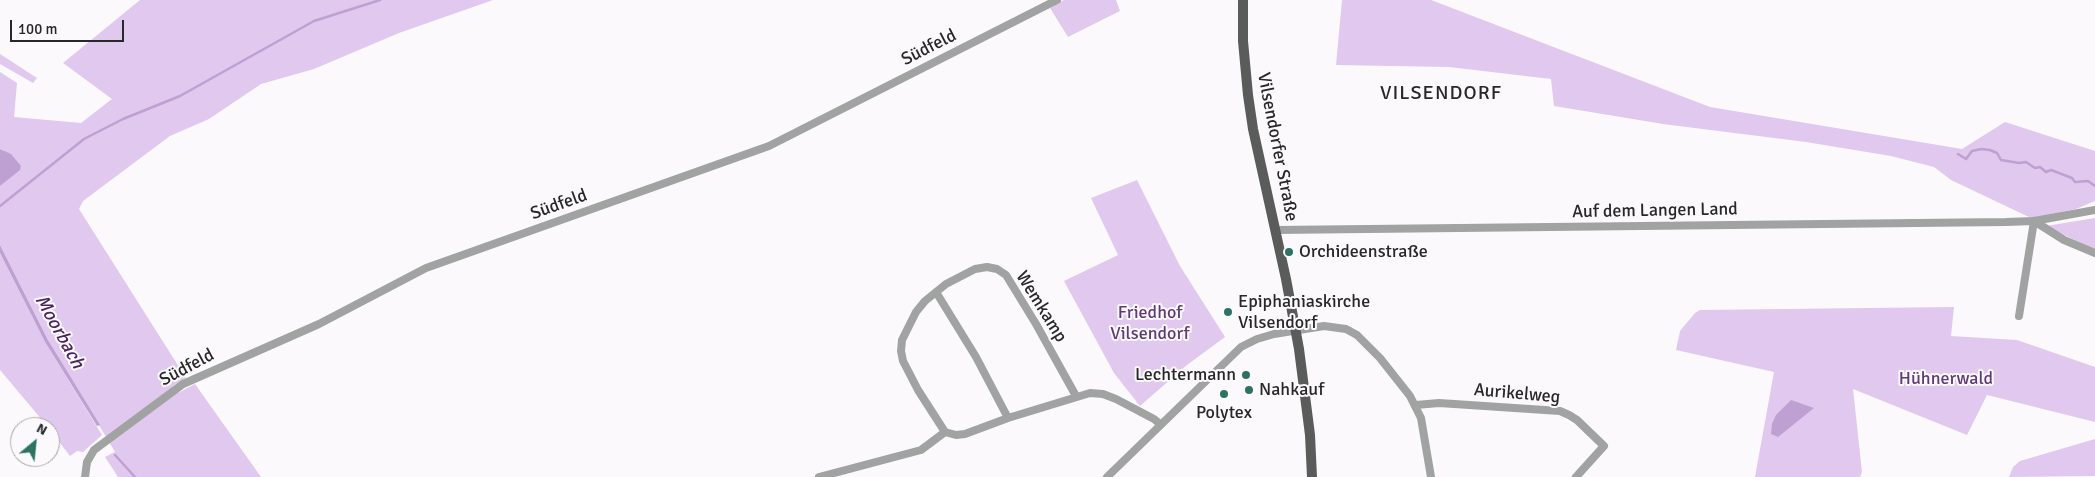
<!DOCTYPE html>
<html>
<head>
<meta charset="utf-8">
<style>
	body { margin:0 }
	#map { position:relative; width:2095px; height:477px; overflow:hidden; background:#fbf9fc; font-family:Signika,sans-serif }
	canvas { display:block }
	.north { position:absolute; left:10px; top:417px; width:50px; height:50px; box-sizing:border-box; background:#fbf9fc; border:1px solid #a7a5a8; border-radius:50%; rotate:28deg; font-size:14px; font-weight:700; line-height:20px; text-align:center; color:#282829 }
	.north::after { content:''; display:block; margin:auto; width:18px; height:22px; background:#2e7264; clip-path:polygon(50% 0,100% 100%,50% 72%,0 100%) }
	.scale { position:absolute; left:10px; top:20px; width:114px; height:22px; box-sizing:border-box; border:2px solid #282829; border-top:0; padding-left:6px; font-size:15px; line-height:18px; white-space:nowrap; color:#282829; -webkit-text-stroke:4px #fbf9fc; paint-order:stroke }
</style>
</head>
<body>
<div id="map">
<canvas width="2095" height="477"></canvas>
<div class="north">N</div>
<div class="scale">100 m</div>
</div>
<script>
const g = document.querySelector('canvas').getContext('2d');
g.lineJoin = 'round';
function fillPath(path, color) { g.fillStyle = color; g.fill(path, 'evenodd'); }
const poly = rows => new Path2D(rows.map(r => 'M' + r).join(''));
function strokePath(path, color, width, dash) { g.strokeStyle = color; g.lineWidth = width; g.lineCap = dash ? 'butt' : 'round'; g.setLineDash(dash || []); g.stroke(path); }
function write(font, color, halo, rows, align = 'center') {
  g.font = font + ' Signika,sans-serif'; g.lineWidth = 4; g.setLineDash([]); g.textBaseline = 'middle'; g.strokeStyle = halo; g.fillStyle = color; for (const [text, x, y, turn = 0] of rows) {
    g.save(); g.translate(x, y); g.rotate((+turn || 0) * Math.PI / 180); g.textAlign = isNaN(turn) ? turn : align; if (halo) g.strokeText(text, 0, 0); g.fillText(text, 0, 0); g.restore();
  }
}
const green = poly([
	[140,0,493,0,399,33,314,69,261,84,209,119,170,136,83,201,79,209,186,378,173,386,178,393,195,384,261,477,118,477,105,457,115,452,48,340,0,245,0,186,21,167,3,150,0,149,0,72,17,83,14,117,81,123,112,99,63,63],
	[1064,0,1116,0,1120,11,1068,37,1050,8],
	[1342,0,1431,0,1710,107,1962,149,2005,122,2095,151,2095,201,2076,209,2031,218,1951,180,1934,167,1891,156,1806,142,1663,124,1554,106,1551,79,1449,67,1336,65],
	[0,54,37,78,33,83,0,64],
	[1137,180,1180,266,1225,337,1187,365,1140,406,1114,373,1064,281,1118,255,1091,198],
	[2095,218,2095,250,2046,226],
	[0,253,45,342,102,435,83,452,77,451,70,456,50,430,50,427,48,427,0,370],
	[1954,307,1951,336,2017,340,2095,367,2095,422,1987,395,1967,435,1853,389,1862,472,1860,477,1755,477,1774,372,1676,350,1680,331,1695,313,1700,310],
	[2095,439,2095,476,2009,477,2013,467,2020,461]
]);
const water = poly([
	[0,149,11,154,21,166,20,170,0,186],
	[0,245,48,340,100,425,97,426,45,342,0,253],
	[1791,400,1814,408,1778,437,1771,434,1772,424,1776,415]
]);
const stream = poly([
	[1958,154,1966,159,1972,151,1981,149,1990,150,1997,153,2001,160,2019,163,2026,162,2035,168,2040,167,2046,172,2051,170,2072,178,2075,182,2088,181,2095,186],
	[0,206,84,139,123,119,180,96,314,21,380,0],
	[115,455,135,477]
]);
const minor = poly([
	[2034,221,2064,240,2095,253],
	[1276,230,2006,222,2034,221,2095,210],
	[936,292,976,357,1008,418],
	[2019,316,2034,221],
	[1076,396,1036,324,1006,275,997,269,987,267,975,269,946,284,925,301,916,312,902,340,901,351,903,361,918,390,945,432,956,435,965,434,1008,418,1090,393,1103,394,1116,399,1154,419,1160,424],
	[1416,405,1439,403,1560,411,1569,415,1577,420,1604,446,1576,477],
	[85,477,87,462,94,450,183,384,319,324,426,268,769,146,1057,0],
	[819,477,921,450,945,432],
	[1107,477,1241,347,1257,339,1274,334,1324,326,1346,329,1357,335,1380,358,1410,396,1421,418,1431,477]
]);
const major = poly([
	[1243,0,1243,41,1248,95,1253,129,1286,279,1299,349,1310,435,1312,477]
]);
const markers = [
	[1289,252,5,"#2e7264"],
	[1228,312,5,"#2e7264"],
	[1246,375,5,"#2e7264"],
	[1249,390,5,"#2e7264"],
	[1224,394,5,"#2e7264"]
];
const streetNames = [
	["Südfeld",929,48,-27],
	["Vilsendorfer Straße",1277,147,79],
	["Südfeld",559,205,-20],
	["Auf dem Langen Land",1655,211,-1],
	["Wemkamp",1041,307,58],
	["Südfeld",187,368,-28],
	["Aurikelweg",1517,394,5]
];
const poiNames = [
	["Orchideenstraße",1299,252],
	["Epiphaniaskirche",1238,302],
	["Vilsendorf",1238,323],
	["Lechtermann",1236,375,"right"],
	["Nahkauf",1259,390],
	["Polytex",1224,413,"center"]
];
const parkNames = [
	["Friedhof",1150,313],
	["Vilsendorf",1150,334],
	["Hühnerwald",1946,379]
];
const waterNames = [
	["Moorbach",59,332,61]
];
const quarterNames = [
	["VILSENDORF",1441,94]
];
fillPath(green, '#e0c8ee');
fillPath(water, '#bfa0d2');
strokePath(stream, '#bfa0d2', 2.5);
strokePath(minor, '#a1a3a3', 8);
strokePath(major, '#5a5c5b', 10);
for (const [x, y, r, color] of markers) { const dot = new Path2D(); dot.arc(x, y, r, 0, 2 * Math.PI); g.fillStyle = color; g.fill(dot); strokePath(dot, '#fbf9fc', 2); }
write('18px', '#282829', '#fbf9fc', streetNames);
write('18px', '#282829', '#fbf9fc', poiNames, 'left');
write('18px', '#613977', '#fbf9fc', parkNames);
write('italic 19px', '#4b2460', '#fbf9fc', waterNames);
g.letterSpacing = '1px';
write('20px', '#282829', '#fbf9fc', quarterNames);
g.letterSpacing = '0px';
</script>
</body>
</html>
